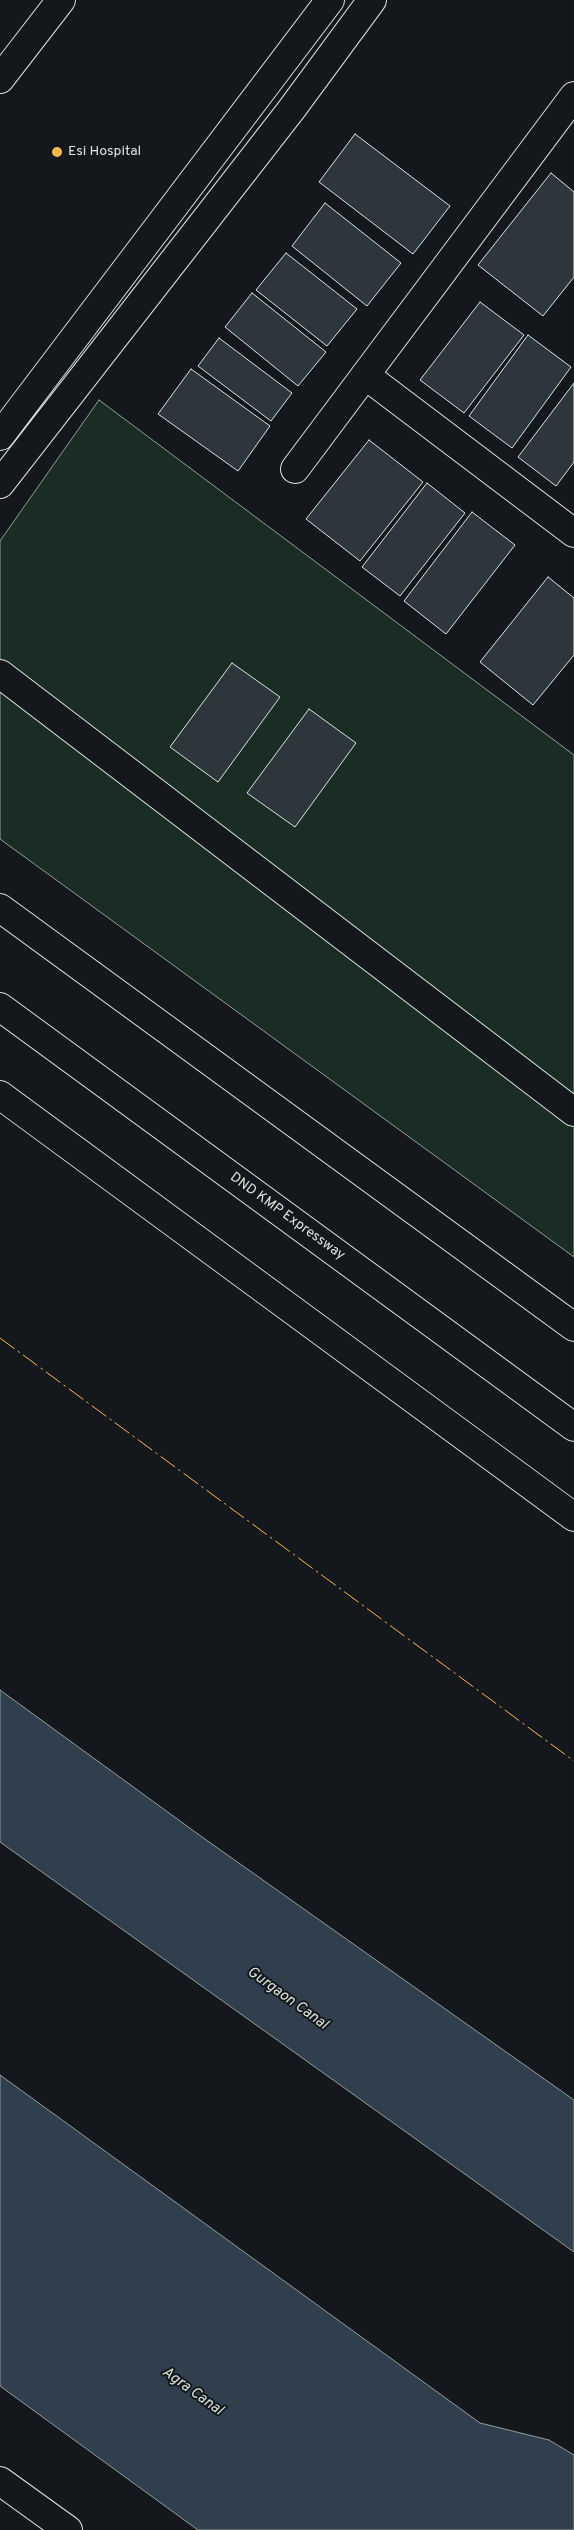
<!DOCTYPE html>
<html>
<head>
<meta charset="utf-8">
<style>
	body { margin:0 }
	canvas { display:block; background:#14181c }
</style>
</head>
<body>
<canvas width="574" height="2530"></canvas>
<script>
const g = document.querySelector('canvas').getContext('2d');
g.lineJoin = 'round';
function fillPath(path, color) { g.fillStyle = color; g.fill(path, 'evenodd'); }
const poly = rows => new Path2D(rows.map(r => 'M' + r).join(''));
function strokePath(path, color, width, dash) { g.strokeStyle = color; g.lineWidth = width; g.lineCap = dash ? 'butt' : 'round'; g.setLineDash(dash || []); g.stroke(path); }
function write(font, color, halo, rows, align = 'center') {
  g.font = font + ' Overpass,sans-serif'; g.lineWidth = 4; g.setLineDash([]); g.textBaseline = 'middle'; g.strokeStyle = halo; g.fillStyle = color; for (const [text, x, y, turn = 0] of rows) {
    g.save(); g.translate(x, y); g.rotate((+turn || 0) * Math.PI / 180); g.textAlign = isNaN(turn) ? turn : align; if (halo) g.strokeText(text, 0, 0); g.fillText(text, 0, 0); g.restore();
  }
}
const green = poly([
	[99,400,574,755,574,1257,0,839,0,541,99,400]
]);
const water = poly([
	[0,1690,202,1837,574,2100,574,2252,0,1842,0,1690],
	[0,2075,480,2423,549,2440,574,2455,574,2530,198,2530,0,2386,0,2075]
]);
const building = poly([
	[355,134,450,206,413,254,319,182,355,134],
	[551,173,574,192,574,277,543,316,478,265,551,173],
	[325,203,401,263,367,306,292,246,325,203],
	[286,253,357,309,327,346,256,290,286,253],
	[252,293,326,352,298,386,225,327,252,293],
	[480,302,524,335,464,413,420,380,480,302],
	[528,335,571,367,512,448,469,416,528,335],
	[219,338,292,393,271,421,198,366,219,338],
	[191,369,270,426,238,471,158,414,191,369],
	[574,383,574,462,556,486,518,457,574,383],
	[369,440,423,482,360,561,306,519,369,440],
	[427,483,465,513,400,596,362,567,427,483],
	[472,512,515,545,446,634,404,601,472,512],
	[548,577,574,598,574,655,533,705,480,662,548,577],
	[232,663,280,697,218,782,170,747,232,663],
	[309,709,356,743,295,827,247,793,309,709]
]);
const minor = poly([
	[0,79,61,0],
	[365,375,574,533],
	[0,436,330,0],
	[295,469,574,96],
	[0,484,291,110,372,0],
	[0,674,574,1112],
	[0,1095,574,1517],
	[0,2481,68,2530]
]);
const highway = poly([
	[0,908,574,1327],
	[0,1007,574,1427]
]);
const power = poly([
	[0,1338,574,1761]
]);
const markers = [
	[57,152,6,"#ffb74d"]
];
const poiNames = [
	["Esi Hospital",68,152]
];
const streetNames = [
	["DND KMP Expressway",287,1217,36]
];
const waterNames = [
	["Gurgaon Canal",287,1999,36],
	["Agra Canal",192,2392,36]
];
fillPath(green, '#1a2d24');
strokePath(green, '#939e99', 1);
fillPath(water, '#2f3f4d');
strokePath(water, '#939e99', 1);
fillPath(building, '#2c363c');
strokePath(building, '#d8e6dc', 1);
strokePath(minor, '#d8e6dc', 30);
strokePath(highway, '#d8e6dc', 30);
strokePath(minor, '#14181c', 28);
strokePath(highway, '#14181c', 28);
strokePath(power, '#ffb74d', 1, [18, 4, 2.5, 4]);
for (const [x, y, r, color] of markers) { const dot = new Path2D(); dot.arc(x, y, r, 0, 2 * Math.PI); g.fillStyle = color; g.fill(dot); strokePath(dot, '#14181c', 2); }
write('14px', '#d8e6dc', '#14181c', poiNames, 'left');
write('14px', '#d8e6dc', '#14181c', streetNames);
write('italic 15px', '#d8e6dc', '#14181c', waterNames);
</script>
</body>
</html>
